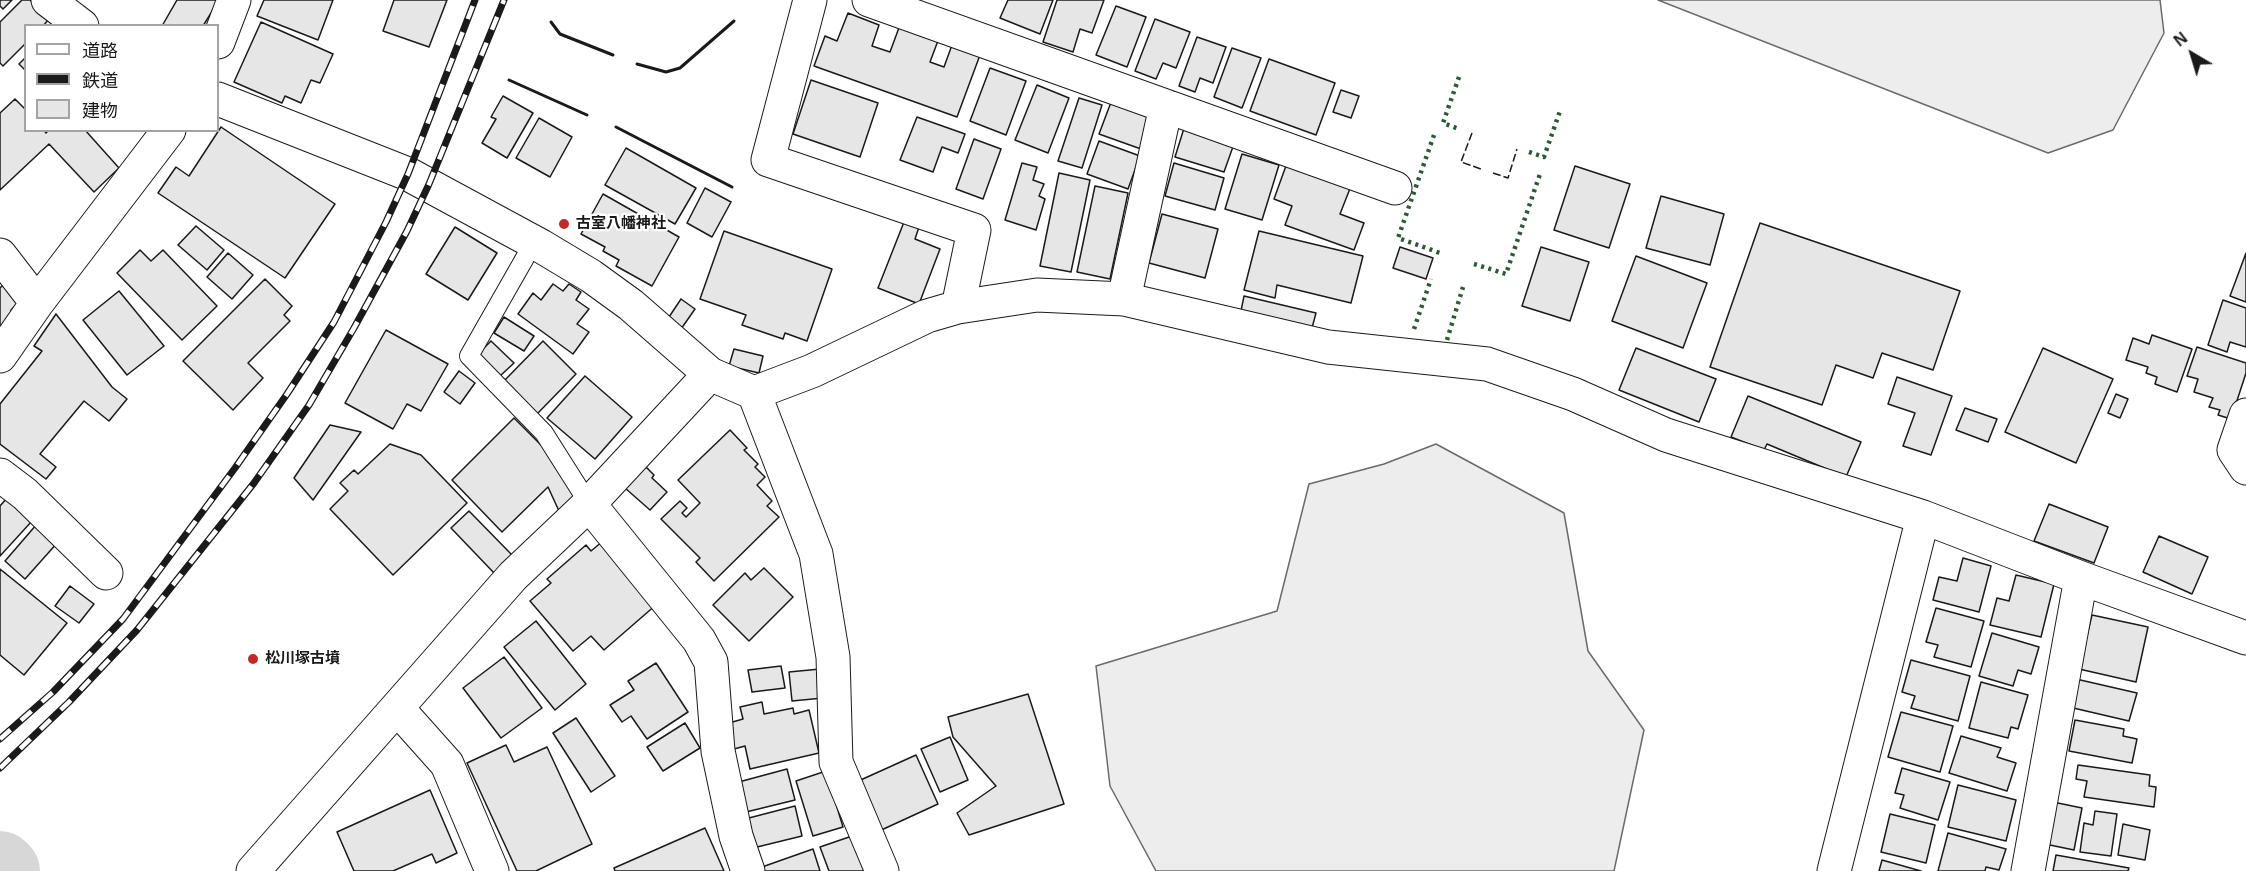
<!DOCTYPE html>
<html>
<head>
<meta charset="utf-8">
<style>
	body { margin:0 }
	#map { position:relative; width:2246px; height:871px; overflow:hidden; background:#fff; font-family:Helvetica,"Noto Sans JP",sans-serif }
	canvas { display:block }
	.legend { position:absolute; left:24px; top:24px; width:195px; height:108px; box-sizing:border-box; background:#fff; border:2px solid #a3a3a3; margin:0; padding:8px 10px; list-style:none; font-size:18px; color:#1a1a1a }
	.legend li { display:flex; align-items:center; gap:12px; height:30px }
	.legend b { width:30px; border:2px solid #a3a3a3 }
	.north { position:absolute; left:2162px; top:24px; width:60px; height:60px; -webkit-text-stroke:4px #fff; paint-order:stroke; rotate:322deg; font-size:16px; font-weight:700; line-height:24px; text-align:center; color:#1a1a1a }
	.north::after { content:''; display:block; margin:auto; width:21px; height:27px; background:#1a1a1a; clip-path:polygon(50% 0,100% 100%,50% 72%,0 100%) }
</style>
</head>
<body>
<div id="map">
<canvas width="2246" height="871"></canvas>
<ul class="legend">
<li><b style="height:8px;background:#fff"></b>道路</li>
<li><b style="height:8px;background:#1a1a1a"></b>鉄道</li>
<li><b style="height:16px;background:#e6e6e6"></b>建物</li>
</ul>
<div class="north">N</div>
</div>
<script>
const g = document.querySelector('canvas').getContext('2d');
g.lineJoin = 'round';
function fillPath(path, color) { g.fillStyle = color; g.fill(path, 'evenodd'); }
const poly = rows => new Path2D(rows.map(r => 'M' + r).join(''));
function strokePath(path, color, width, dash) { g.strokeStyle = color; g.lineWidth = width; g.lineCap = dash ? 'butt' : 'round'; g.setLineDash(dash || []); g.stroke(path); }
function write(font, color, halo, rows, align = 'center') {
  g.font = font + ' Helvetica,"Noto Sans JP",sans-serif'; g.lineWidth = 4.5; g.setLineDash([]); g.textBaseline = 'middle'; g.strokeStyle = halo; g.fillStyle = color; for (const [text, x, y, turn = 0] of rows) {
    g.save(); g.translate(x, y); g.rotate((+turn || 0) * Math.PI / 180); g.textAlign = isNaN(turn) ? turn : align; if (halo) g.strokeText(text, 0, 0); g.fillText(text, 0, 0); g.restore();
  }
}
const built = poly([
	[1658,0,2160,0,2164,33,2113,130,2048,153,1658,0],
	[1436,444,1564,513,1588,651,1644,730,1614,871,1156,871,1110,786,1096,666,1277,611,1309,484,1384,464,1436,444]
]);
const river = poly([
	[0,867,4,871]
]);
const building = poly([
	[0,0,12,0,3,9,0,6,0,0],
	[22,0,30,0,49,19,43,26,26,26,26,43,3,66,0,63,0,22,22,0],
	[177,0,219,0,203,26,162,26,177,0],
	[264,0,333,0,318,40,257,16,264,0],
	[394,0,447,0,429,47,383,31,394,0],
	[1008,0,1053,0,1040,34,1000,18,1008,0],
	[1057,0,1104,0,1092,33,1080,29,1073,52,1043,42,1057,0],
	[1116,6,1146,17,1127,67,1096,55,1116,6],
	[848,13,879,25,872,46,890,52,900,25,939,38,930,62,944,67,952,45,980,55,957,117,814,66,825,36,837,41,848,13],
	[1155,19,1190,32,1176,68,1163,63,1156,79,1135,71,1155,19],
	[261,22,333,54,320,83,311,80,301,103,285,96,282,103,234,82,261,22],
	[1197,37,1226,47,1213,83,1200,78,1195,92,1179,86,1197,37],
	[1232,48,1261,58,1242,108,1214,97,1232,48],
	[26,57,26,71,19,64,26,57],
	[1269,59,1335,83,1316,135,1250,111,1269,59],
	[990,68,1026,81,1006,135,970,121,990,68],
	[811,80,878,103,860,157,793,134,811,80],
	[1037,85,1069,98,1048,153,1015,140,1037,85],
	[1341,90,1359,96,1351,118,1333,112,1341,90],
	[503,96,533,113,507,158,482,143,496,119,491,117,503,96],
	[1113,97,1152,119,1141,149,1099,134,1113,97],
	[1079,98,1102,105,1082,168,1058,161,1079,98],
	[15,99,26,110,26,130,44,130,46,133,49,130,85,130,119,168,94,192,49,144,0,190,0,113,15,99],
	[917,117,965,134,958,153,942,147,933,172,900,160,917,117],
	[539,118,572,137,550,177,516,158,539,118],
	[1185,125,1235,141,1224,172,1175,157,1185,125],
	[221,127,335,204,285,278,158,193,176,167,189,176,221,127],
	[974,139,1001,149,983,199,956,189,974,139],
	[1099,141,1140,156,1128,189,1087,174,1099,141],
	[626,148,696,188,675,224,605,185,626,148],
	[1242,154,1279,165,1262,220,1225,209,1242,154],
	[1022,163,1037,167,1033,180,1044,184,1039,196,1045,199,1036,230,1005,220,1022,163],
	[1174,163,1224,178,1215,210,1165,196,1174,163],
	[1287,163,1351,186,1340,214,1364,223,1354,250,1285,225,1292,206,1274,199,1287,163],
	[1575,166,1630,184,1609,248,1554,230,1575,166],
	[1059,173,1090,180,1071,272,1040,266,1059,173],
	[1095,186,1128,193,1110,279,1077,272,1095,186],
	[705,188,731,202,712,237,687,223,705,188],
	[603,194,679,237,652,286,616,266,619,260,603,251,605,247,581,234,603,194],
	[1661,196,1724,214,1710,265,1646,248,1661,196],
	[1162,214,1218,229,1205,278,1149,263,1162,214],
	[904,222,919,227,915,239,940,249,919,304,878,288,904,222],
	[1760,223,1960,291,1933,370,1882,353,1873,378,1836,365,1822,405,1710,367,1760,223],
	[196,226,224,250,207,270,178,245,196,226],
	[455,227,497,253,468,300,426,274,455,227],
	[724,231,832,269,807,341,785,333,783,339,742,325,746,315,700,299,724,231],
	[1259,231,1363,256,1351,303,1277,285,1275,298,1244,290,1259,231],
	[1400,247,1433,258,1426,279,1393,268,1400,247],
	[1541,247,1589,262,1570,321,1522,306,1541,247],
	[140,250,151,261,163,250,217,306,182,340,117,273,140,250],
	[228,253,253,275,232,299,207,277,228,253],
	[2246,253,2246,302,2230,296,2246,253],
	[1636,256,1707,283,1683,348,1612,321,1636,256],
	[265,279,292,306,284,315,290,321,248,363,263,378,233,410,183,361,265,279],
	[553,284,563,291,569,284,581,292,576,300,589,309,577,324,589,332,573,354,518,314,533,293,541,300,553,284],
	[3,285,19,302,11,310,15,315,0,329,0,288,3,285],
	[119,291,164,346,127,375,83,320,119,291],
	[1244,296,1316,313,1312,328,1241,311,1244,296],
	[681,299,695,309,681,329,667,320,681,299],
	[2223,300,2246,308,2246,347,2230,342,2227,352,2208,345,2223,300],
	[56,314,112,387,127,399,109,421,84,401,40,454,56,467,46,479,0,444,0,404,42,351,34,346,56,314],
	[504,317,534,336,524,351,494,333,504,317],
	[386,330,448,364,421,411,407,404,393,429,345,403,386,330],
	[2152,335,2192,349,2177,392,2155,384,2157,377,2146,373,2148,367,2126,360,2133,338,2149,344,2152,335],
	[491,341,514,363,500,376,478,354,491,341],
	[543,341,576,374,537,414,504,381,543,341],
	[2197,347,2246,363,2246,373,2231,419,2218,415,2220,410,2209,407,2213,398,2194,392,2198,379,2187,376,2197,347],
	[1636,348,1716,379,1699,422,1619,390,1636,348],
	[2043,348,2113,379,2076,463,2005,432,2043,348],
	[734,349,763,356,759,373,729,366,734,349],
	[459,371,475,383,460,404,444,392,459,371],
	[585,376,632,417,595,459,547,418,585,376],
	[1897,377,1952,396,1931,455,1903,446,1915,413,1888,404,1897,377],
	[2116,394,2128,399,2120,418,2108,413,2116,394],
	[1748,396,1861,442,1846,477,1767,444,1764,450,1731,437,1748,396],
	[1965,408,1997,419,1988,442,1956,430,1965,408],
	[514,418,562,466,579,503,559,511,548,487,502,532,452,480,514,418],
	[330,425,361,432,313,500,294,478,330,425],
	[730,430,747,448,744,450,758,464,755,467,765,477,757,485,772,501,767,506,779,517,714,581,696,562,700,558,661,519,680,501,687,508,682,513,686,517,700,503,678,480,730,430],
	[390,444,421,455,467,503,393,575,330,509,348,491,340,483,354,470,358,474,390,444],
	[645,466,654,475,652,478,667,492,650,510,625,488,645,466],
	[7,498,32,521,0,556,0,506,7,498],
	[2049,504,2108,527,2094,563,2034,541,2049,504],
	[469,511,513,556,495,574,451,528,469,511],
	[37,524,58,542,25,579,5,561,37,524],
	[2159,536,2208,557,2192,594,2143,572,2159,536],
	[603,541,657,604,604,650,591,636,573,651,530,601,551,583,547,579,586,545,591,551,603,541],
	[1963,558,1991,566,1979,612,1933,600,1939,577,1957,581,1963,558],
	[764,568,793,597,749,641,713,605,745,573,751,580,764,568],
	[0,569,67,623,24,675,0,655,0,569],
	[2016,575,2054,584,2041,637,1990,625,1997,598,2009,601,2016,575],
	[70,586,94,604,79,623,55,606,70,586],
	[1936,608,1984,621,1971,667,1934,657,1938,645,1926,642,1936,608],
	[2092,615,2148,627,2136,682,2079,669,2092,615],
	[536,621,586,684,555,710,504,647,536,621],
	[1992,633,2039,647,2031,674,2018,670,2013,686,1979,676,1992,633],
	[504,657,542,708,501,738,463,688,504,657],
	[1911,660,1970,676,1958,721,1911,708,1915,696,1902,692,1911,660],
	[656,663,688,712,647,739,631,716,622,722,610,705,634,690,628,681,656,663],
	[781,666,785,688,752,692,748,670,781,666],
	[820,669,823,698,792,701,789,672,820,669],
	[2076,679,2137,693,2129,721,2069,707,2076,679],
	[1981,682,2028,695,2018,729,2011,727,2008,738,1969,728,1981,682],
	[1028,694,1064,804,969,835,957,813,996,786,953,737,948,717,1028,694],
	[762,702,764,714,793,708,794,714,809,710,819,753,750,769,745,746,734,749,729,723,743,719,740,707,762,702],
	[1901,712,1953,726,1940,772,1888,757,1901,712],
	[576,718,615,776,591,792,553,733,576,718],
	[2075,720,2124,729,2123,736,2137,739,2132,763,2069,751,2075,720],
	[685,723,700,748,663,771,647,747,685,723],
	[1961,736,2001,748,1997,757,2016,763,2007,791,1949,773,1961,736],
	[950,737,968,780,940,792,921,749,950,737],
	[506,745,514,762,547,747,592,844,536,871,517,871,467,763,506,745],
	[916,755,938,804,877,832,854,783,916,755],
	[2078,765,2150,775,2149,786,2156,787,2154,807,2084,797,2087,781,2076,779,2078,765],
	[1902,768,1950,782,1938,820,1900,808,1904,795,1895,793,1902,768],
	[787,769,795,800,742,813,735,783,787,769],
	[826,771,843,827,813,836,796,781,826,771],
	[1958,785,2016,800,2006,841,1948,827,1958,785],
	[430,790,457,853,436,863,432,854,393,871,354,871,337,832,430,790],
	[2053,802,2082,808,2074,850,2045,844,2053,802],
	[795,806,802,836,753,848,745,819,795,806],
	[2095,811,2117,814,2111,856,2080,852,2084,823,2093,825,2095,811],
	[1890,814,1935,825,1926,863,1881,852,1890,814],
	[2123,824,2150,830,2145,860,2118,855,2123,824],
	[705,828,724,871,615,871,614,868,705,828],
	[1948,833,2006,849,1999,870,1986,867,1985,871,1938,871,1948,833],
	[852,836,864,871,829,871,820,847,852,836],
	[813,849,820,871,764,871,762,867,813,849],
	[2056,855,2129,868,2128,871,2053,871,2056,855],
	[1882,860,1921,871,1879,871,1882,860]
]);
const lane = poly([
	[534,242,469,356,544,433,589,504]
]);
const street = poly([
	[48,0,82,26],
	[810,0,768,160,974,230,958,307],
	[869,0,1395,188],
	[218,42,234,0],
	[218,99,408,174,541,246,591,276,631,305,710,374],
	[0,255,37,303],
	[1124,299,1166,106],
	[0,356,37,303,169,130],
	[754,393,816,554,833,657,836,762,882,871],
	[2246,415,2234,450,2246,468],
	[0,475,25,494,106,573],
	[589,504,699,640,711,662,718,751,736,836,748,871],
	[397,708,447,764,492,871],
	[253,871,513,576,589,504,710,374,754,393,812,371,927,316,958,307,1037,295,1124,299,1328,347,1487,364,1573,394,1666,435,1923,517,2081,578,2246,638],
	[1834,871,1923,517],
	[2028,871,2081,578]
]);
const rail = poly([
	[0,739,53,692,123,619,235,468,287,394,334,322,386,222,408,174,475,0],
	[0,768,69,702,137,630,254,483,309,405,354,328,407,231,429,184,504,0]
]);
const hedge = poly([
	[1459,77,1443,123,1459,129],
	[1434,135,1398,238,1440,253],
	[1529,152,1544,157,1560,111],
	[1474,264,1506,274,1541,171],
	[1414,329,1431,279],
	[1447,340,1463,287]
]);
const fence = poly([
	[1472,133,1461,162,1481,169],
	[1493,173,1508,178,1517,149]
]);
const wall = poly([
	[551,22,560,34,613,55],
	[637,64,666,72,680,68,734,21],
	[509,80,587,115],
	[616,127,732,187]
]);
const markers = [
	[564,224,6,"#c62828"],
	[253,659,6,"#c62828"]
];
const poiNames = [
	["古室八幡神社",576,224],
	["松川塚古墳",265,659]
];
fillPath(built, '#ededed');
strokePath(built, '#6a6a6a', 1.5);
strokePath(river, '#d7d7d7', 72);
fillPath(building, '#e6e6e6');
strokePath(building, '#1a1a1a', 1.5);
strokePath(lane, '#1a1a1a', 20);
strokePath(street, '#1a1a1a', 35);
strokePath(lane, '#fff', 18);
strokePath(street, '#fff', 33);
strokePath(rail, '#1a1a1a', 7);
strokePath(rail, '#fff', 4.5, [14]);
strokePath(hedge, '#2b5a34', 4.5, [3, 4.5]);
strokePath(fence, '#1a1a1a', 1.5, [8, 3]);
strokePath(wall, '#1a1a1a', 3);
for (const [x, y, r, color] of markers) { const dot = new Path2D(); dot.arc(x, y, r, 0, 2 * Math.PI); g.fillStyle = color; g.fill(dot); strokePath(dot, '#fff', 2); }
write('bold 15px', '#1a1a1a', '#fff', poiNames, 'left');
</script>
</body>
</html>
